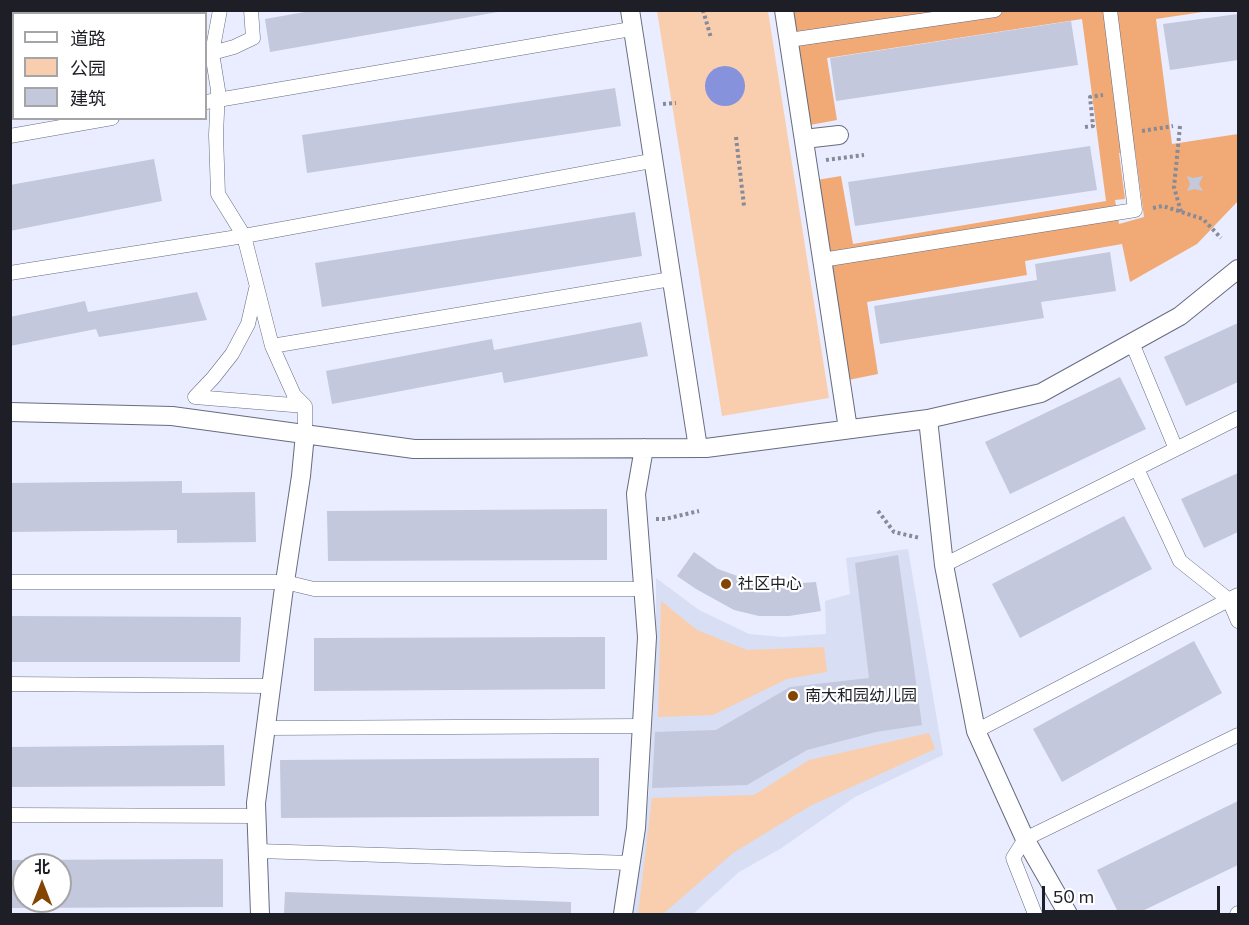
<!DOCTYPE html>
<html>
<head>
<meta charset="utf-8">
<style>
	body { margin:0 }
	#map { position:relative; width:1249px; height:925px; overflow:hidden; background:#e9edff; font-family:Commissioner,"Noto Sans SC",sans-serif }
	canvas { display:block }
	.frame { position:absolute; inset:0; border:12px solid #1d1e26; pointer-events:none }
	.legend { position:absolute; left:12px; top:12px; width:195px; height:108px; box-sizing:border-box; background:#fff; border:2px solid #a5a5a8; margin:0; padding:8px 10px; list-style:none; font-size:18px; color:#1d1e26 }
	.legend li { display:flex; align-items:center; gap:12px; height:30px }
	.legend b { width:30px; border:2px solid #a5a5a8 }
	.north { position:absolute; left:12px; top:853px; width:60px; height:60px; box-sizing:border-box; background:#fff; border:2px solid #a5a5a8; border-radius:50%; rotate:0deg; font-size:16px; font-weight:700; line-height:24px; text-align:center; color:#1d1e26 }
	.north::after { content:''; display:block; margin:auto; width:21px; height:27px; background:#834504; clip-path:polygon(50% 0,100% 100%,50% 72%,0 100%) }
	.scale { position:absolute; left:1042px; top:886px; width:178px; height:27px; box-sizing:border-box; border:3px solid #1d1e26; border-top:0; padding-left:8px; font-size:18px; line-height:21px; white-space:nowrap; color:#1d1e26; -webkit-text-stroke:4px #fff; paint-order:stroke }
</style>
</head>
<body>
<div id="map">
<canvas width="1249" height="925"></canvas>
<div class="frame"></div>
<ul class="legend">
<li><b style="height:8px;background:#fff"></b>道路</li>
<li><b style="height:16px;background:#f9ceae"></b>公园</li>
<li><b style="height:16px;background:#c3c8dd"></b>建筑</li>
</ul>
<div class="north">北</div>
<div class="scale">50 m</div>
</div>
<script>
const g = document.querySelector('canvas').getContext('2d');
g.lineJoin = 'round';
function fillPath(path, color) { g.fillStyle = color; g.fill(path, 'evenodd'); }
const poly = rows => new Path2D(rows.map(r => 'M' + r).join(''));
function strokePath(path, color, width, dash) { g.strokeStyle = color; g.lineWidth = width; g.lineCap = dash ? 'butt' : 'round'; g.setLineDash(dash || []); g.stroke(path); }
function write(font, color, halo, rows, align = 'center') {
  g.font = font + ' Commissioner,"Noto Sans SC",sans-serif'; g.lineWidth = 4.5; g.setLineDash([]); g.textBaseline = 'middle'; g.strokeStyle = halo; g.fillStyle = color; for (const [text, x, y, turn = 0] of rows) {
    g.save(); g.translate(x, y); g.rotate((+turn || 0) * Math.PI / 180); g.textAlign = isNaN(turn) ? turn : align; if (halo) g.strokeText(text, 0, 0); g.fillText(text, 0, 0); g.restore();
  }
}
const built = poly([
	[908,549,943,755,855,797,780,849,739,872,693,914,630,914,649,792,656,634,656,578,699,610,749,634,782,637,826,634,825,601,850,594,846,558]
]);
const green = poly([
	[657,11,768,11,829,398,722,416],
	[661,601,697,630,747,650,824,647,827,672,787,679,713,715,658,717],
	[929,733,935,749,810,806,733,853,663,914,638,914,652,798,754,795,809,760]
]);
const forest = poly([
	[792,11,1209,11,1156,19,1172,144,1238,134,1238,201,1197,244,1130,282,1122,244,1025,261,1027,275,867,302,878,374,848,380,817,180,841,176,853,244,1106,201,1082,19,827,58,837,120,810,125],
	[1135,150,1144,217,1119,224,1115,200,1125,199,1119,153]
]);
const water = poly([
	'705 86a20 20 0 1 1 40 0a20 20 0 1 1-40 0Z'
]);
const building = poly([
	[316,10,498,10,498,12,270,52,265,19],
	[1238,14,1238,60,1170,70,1163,24],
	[1071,21,1078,65,836,101,830,58],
	[10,67,14,67,14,109,10,109],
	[615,88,621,126,307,173,302,135],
	[1090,146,1097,190,855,226,848,182],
	[154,159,162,201,10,231,10,185],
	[1187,176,1193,178,1203,176,1199,184,1203,191,1195,189,1187,191,1190,184],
	[635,212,642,256,322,307,315,263],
	[1110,252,1116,291,1041,302,1044,318,880,344,874,306,1037,280,1035,264],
	[197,292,207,320,99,337,96,329,10,346,10,317,85,301,88,312],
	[641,322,648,356,504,383,502,372,332,404,326,371,492,339,494,350],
	[1238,323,1238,382,1186,406,1164,357],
	[1120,377,1146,429,1010,494,985,442],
	[1238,473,1238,532,1204,548,1181,499],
	[182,481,182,493,255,492,256,542,177,543,177,530,10,532,10,483],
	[607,509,607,560,328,561,327,511],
	[1124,516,1152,569,1020,638,992,584],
	[694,552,718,569,754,582,774,585,816,582,821,611,789,616,759,616,734,610,696,589,677,576],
	[898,555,922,725,876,732,807,750,747,785,652,788,655,732,716,730,790,687,869,678,855,563],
	[10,616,241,617,240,662,10,662],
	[605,637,605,689,314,691,314,638],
	[1194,641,1222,693,1062,782,1033,729],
	[224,745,225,786,10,787,10,747],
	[599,758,599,816,281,818,280,760],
	[1238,801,1238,865,1136,914,1119,914,1097,870],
	[223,859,223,907,10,908,10,860],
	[24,865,60,865,60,901,24,901],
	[285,892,571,902,571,914,284,914]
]);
const path = poly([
	[703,10,711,38],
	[663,104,676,103],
	[1180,126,1174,187,1181,212],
	[1085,127,1093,126,1090,97,1103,95],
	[1142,131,1173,126],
	[736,137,744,206],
	[826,160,864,155],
	[1153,208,1163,206,1203,219,1221,238],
	[878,511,894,532,920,538],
	[656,519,665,519,699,511]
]);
const pedestrian = poly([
	[220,10,212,53,218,90,216,135,218,194,244,236,272,346,294,395,305,406,305,434],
	[22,14,41,10],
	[789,40,995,10],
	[212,53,234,47,253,38,251,10],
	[206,102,631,29,633,30],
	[10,136,112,118],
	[822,260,1135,210,1110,10],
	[10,273,244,236,651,161,653,163],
	[1132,343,1176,449],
	[272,346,671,279],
	[195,397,213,378,232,354,248,324,256,289],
	[195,397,305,406],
	[1137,469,1180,561,1229,600,1238,621],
	[944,565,1238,418],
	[10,582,285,582,314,589,644,589],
	[10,684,271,686],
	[266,728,642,726],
	[976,731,1238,595],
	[10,815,257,816],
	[258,851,631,863],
	[1035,914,1013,858,1025,839,1238,735],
	[1237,914,1238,913]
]);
const minor = poly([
	[630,10,698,448],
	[784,10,848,429],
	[804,139,839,135],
	[10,412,172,416,414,449,706,448,928,419,1041,393,1180,316,1238,269],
	[928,419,944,565,976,731,1025,839,1068,914],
	[260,914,256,803,283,595,301,476,305,434],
	[623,914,636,828,647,637,636,494,644,448]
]);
const markers = [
	[726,584,6,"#834504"],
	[793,696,6,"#834504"]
];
const poiNames = [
	["社区中心",738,584],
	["南大和园幼儿园",805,696]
];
fillPath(built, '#d8def4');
fillPath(green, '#f9ceae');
fillPath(forest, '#f1aa75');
fillPath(water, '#8693dc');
fillPath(building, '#c3c8dd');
strokePath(pedestrian, '#676c7e', 15);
strokePath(minor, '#676c7e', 20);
strokePath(path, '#878a97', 4, [3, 3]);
strokePath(pedestrian, '#fff', 14);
strokePath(minor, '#fff', 18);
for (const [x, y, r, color] of markers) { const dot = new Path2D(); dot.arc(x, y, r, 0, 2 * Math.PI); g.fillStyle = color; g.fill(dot); strokePath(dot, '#fff', 2); }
write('16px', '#1d1e26', '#fff', poiNames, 'left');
</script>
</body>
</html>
